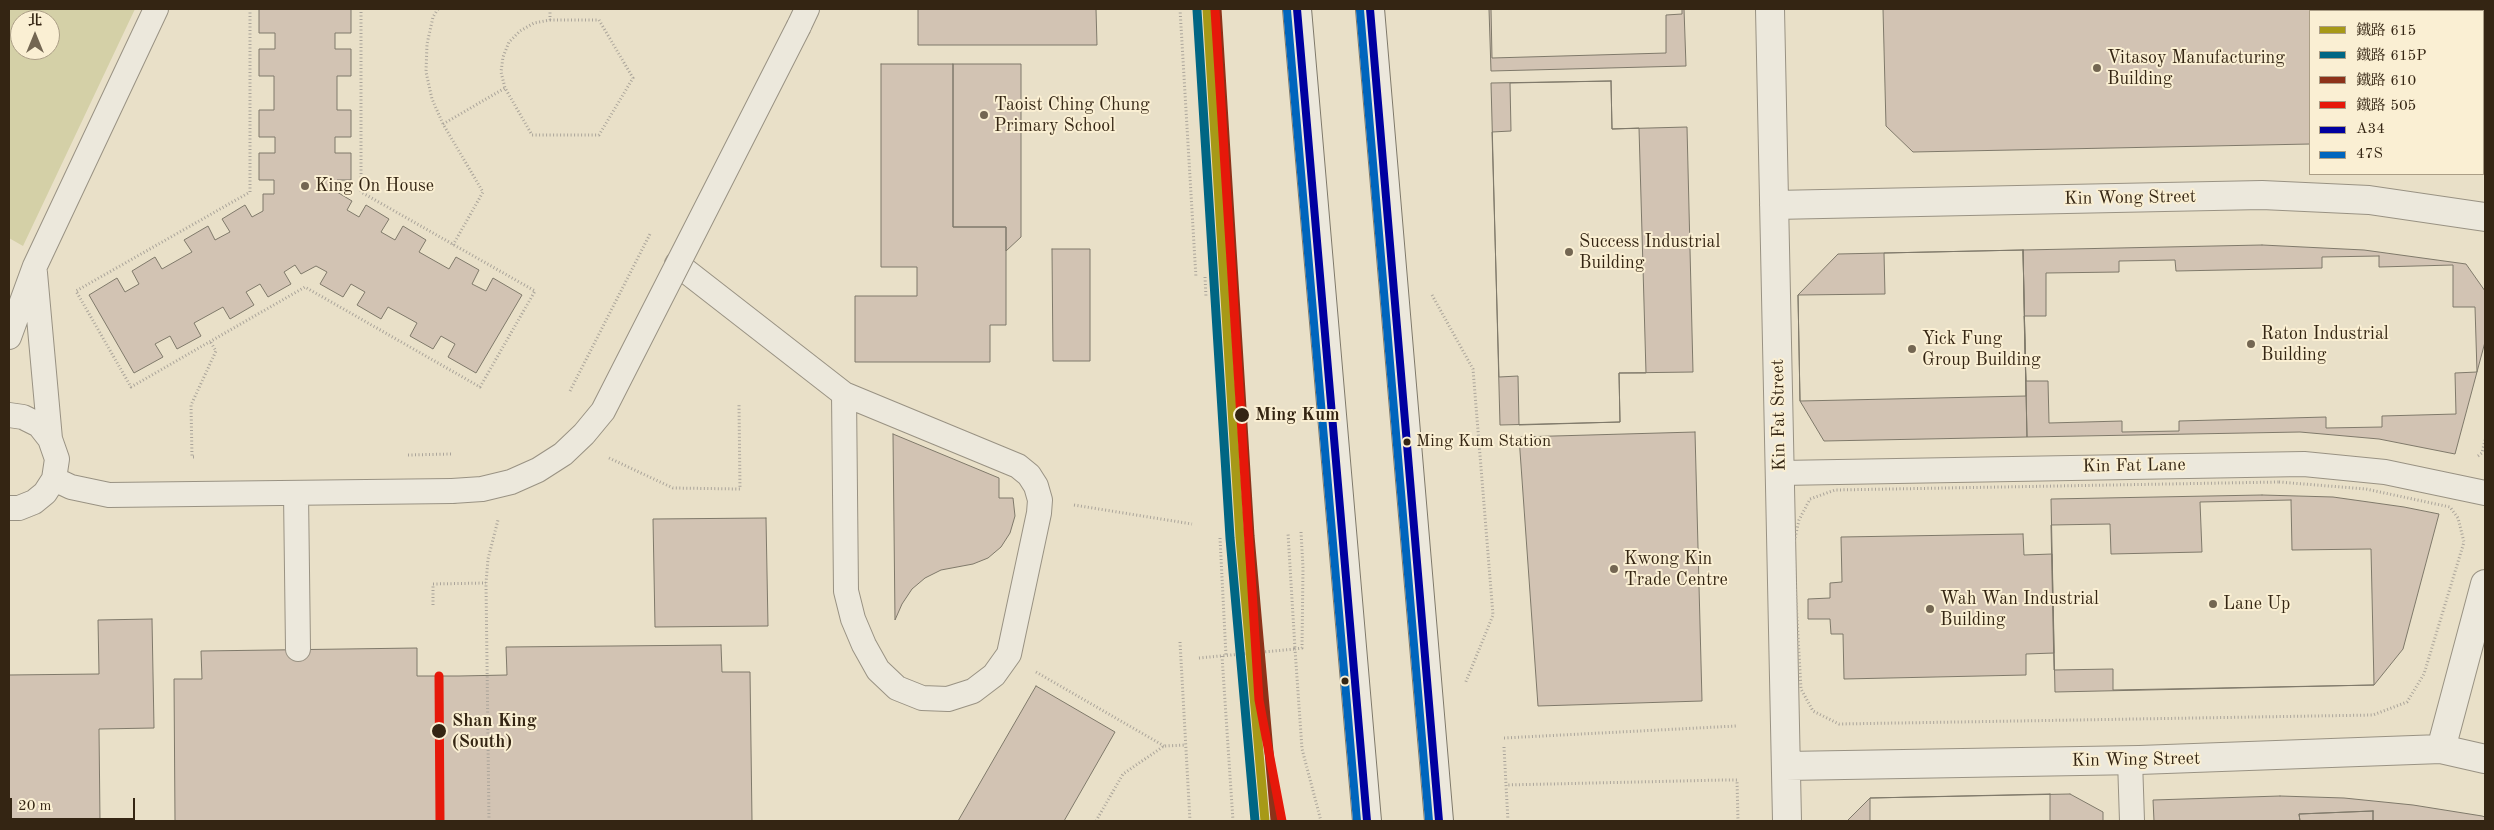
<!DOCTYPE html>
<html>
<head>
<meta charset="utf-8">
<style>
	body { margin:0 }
	#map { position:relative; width:2494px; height:830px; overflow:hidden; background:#e9e0c8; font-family:"Old Standard TT","Noto Serif TC",serif }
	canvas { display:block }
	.frame { position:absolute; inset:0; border:10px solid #342513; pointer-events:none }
	.legend { position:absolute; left:2309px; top:10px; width:175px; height:165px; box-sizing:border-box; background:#faefd3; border:1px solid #ab9e86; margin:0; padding:6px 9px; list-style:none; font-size:15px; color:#342513 }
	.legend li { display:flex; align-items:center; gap:10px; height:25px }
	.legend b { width:25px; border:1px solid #ab9e86 }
	.north { position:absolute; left:10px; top:10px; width:50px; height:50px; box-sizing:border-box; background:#faefd3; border:1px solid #ab9e86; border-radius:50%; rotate:0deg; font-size:14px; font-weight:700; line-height:20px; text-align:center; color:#342513 }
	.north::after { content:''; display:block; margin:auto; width:18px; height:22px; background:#736652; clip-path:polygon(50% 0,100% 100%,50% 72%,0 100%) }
	.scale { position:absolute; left:10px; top:798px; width:125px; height:22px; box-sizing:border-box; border:2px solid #342513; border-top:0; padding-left:6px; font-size:15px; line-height:18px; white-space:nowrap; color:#342513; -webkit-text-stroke:4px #faefd3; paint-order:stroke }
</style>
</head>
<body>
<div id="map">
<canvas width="2494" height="830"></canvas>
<div class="frame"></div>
<ul class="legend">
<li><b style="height:6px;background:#a79917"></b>鐵路 615</li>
<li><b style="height:6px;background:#006684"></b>鐵路 615P</li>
<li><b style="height:6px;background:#8d3219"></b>鐵路 610</li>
<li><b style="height:6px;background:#e6180a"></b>鐵路 505</li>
<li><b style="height:6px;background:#0000a0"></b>A34</li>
<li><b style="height:6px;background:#0065bd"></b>47S</li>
</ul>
<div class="north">北</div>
<div class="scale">20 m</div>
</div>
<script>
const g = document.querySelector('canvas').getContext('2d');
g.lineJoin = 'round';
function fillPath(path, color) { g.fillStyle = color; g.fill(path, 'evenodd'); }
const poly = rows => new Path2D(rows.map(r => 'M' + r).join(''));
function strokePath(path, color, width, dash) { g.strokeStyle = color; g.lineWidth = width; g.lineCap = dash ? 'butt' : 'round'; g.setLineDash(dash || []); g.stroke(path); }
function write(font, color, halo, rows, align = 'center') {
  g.font = font + ' "Old Standard TT",serif'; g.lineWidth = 4; g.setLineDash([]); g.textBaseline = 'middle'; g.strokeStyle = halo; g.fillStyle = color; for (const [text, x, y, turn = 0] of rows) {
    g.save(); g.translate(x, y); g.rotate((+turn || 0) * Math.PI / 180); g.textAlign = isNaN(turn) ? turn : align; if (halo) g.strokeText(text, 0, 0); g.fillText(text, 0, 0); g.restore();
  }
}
const green = poly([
	[9,9,135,9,23,246,9,238],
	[20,20,50,20,50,50,20,50]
]);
const building = poly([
	[259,9,351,9,351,33,335,33,335,49,351,49,351,76,337,76,337,110,351,110,351,137,335,137,335,153,351,153,351,180,337,180,337,192,352,201,347,210,359,217,366,205,389,219,381,232,395,240,403,226,426,240,419,252,449,269,456,257,479,270,472,284,486,291,493,278,522,295,476,373,448,357,455,344,441,336,433,349,410,336,417,323,388,307,381,319,357,305,365,292,351,284,343,297,320,284,327,272,316,266,301,274,295,265,284,272,291,284,268,297,260,284,246,292,254,305,230,319,223,307,194,323,201,336,177,349,170,336,155,344,163,357,134,373,89,295,117,278,125,292,139,284,132,271,155,257,162,269,192,252,184,240,208,226,215,240,230,232,222,219,245,205,252,217,263,211,263,194,274,194,274,180,259,180,259,153,275,153,275,137,259,137,259,110,274,110,274,76,259,76,259,49,275,49,275,33,259,33,259,9],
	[918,9,1096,9,1097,45,918,45,918,9],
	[1489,9,1684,9,1686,66,1491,71,1489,9],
	[1491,9,1682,9,1682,14,1666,15,1666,53,1492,58,1491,9],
	[1883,9,2379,9,2379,11,2310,11,2310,144,1913,152,1886,126,1883,9],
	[881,64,953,64,953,227,1006,227,1006,325,990,325,990,362,855,362,855,296,917,296,917,267,881,267,881,64],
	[953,64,1021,64,1021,237,1006,251,1006,227,953,227,953,64],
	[1611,81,1612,129,1639,128,1646,373,1619,373,1620,422,1519,425,1518,376,1499,377,1492,132,1511,131,1510,83,1611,81],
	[1611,81,1612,129,1687,127,1693,372,1619,373,1620,422,1500,425,1491,83,1611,81],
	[2262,245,2364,250,2466,264,2485,291,2485,342,2455,454,2379,439,2300,432,2027,437,2023,250,2262,245],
	[1052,249,1090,249,1090,361,1053,361,1052,249],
	[2023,250,2026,396,1800,401,1798,295,1885,294,1884,253,2023,250],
	[2023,250,2027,437,1824,441,1800,401,1798,295,1838,254,2023,250],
	[2379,256,2379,267,2453,265,2453,307,2475,307,2477,372,2455,373,2456,414,2382,416,2382,427,2326,428,2326,417,2179,421,2179,431,2122,432,2122,421,2049,423,2048,381,2026,381,2024,316,2046,316,2046,273,2119,272,2119,261,2175,260,2176,271,2322,268,2322,257,2379,256],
	[1695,432,1702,701,1538,706,1519,437,1695,432],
	[893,434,999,478,999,498,1013,498,1015,516,1010,533,1001,547,988,558,973,564,941,570,925,578,912,589,902,604,895,620,893,434],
	[2262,495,2333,497,2404,507,2439,514,2403,649,2374,685,2055,692,2051,499,2262,495],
	[2291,500,2292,550,2371,549,2374,685,2113,690,2113,669,2054,670,2051,525,2110,524,2111,554,2202,552,2200,502,2291,500],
	[766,518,768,626,655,627,653,519,766,518],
	[2023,534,2024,555,2052,554,2054,653,2026,654,2026,675,1844,679,1843,634,1831,634,1830,619,1808,619,1808,599,1830,598,1830,583,1842,582,1841,537,2023,534],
	[152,619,154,728,99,729,100,821,9,821,9,675,99,674,98,620,152,619],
	[721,645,722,672,750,672,752,821,175,821,174,679,202,679,201,651,417,648,417,676,459,676,507,675,506,647,721,645],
	[1036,686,1115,732,1064,821,958,821,1036,686],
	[2050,794,2050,821,1870,821,1870,798,2050,794],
	[2070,794,2103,812,2103,821,1847,821,1870,798,2070,794],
	[2280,796,2344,798,2413,805,2482,816,2485,817,2485,821,2154,821,2153,800,2280,796],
	[2373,811,2373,821,2300,821,2299,814,2373,811],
	[2373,811,2373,821,2300,821,2299,814,2373,811]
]);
const path = poly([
	[250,9,250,192,76,291,131,387,305,287,480,387,535,291,361,192,361,9],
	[438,9,433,17,427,44,426,72,432,99,443,124,483,192,453,245],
	[550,9,550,20],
	[1180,9,1196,278],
	[550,20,599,20,633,78,599,135,532,135,505,88,501,72,503,57,509,42,520,31,534,23,550,20],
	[443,124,505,88],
	[1205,277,1206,297],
	[1432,295,1473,369,1493,615,1465,684],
	[570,391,650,234],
	[408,455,452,454],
	[2478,456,2482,453,2485,440],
	[194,457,192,457,191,405,216,351,210,341],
	[609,458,673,488,740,489,739,405],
	[2279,482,2366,489,2450,507,2458,518,2464,542,2424,674,2407,702,2373,715,1839,724,1813,711,1801,689,1793,547,1799,520,1810,499,1835,490,2279,482],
	[1074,505,1192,524],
	[1301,532,1303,568,1302,648,1295,649,1302,749,1321,821],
	[1220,538,1226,656],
	[433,605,433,584,486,583],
	[1180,642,1190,821],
	[1222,656,1233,821],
	[1199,658,1295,649,1288,533],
	[1036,672,1164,746],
	[1504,738,1736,726],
	[1504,747,1506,785],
	[489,821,486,583,488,559,498,520],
	[1096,821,1123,774,1164,746,1186,745],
	[1508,821,1506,785,1724,780,1737,780,1738,821]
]);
const lane = poly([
	[799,26,807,9],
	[677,264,844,394,1018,466,1029,475,1036,486,1040,500,1039,513,1009,654,994,675,973,691,948,699,922,698,897,688,878,670,864,645,853,619,846,591,844,394],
	[35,273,50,439],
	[9,337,35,266,156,9],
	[9,415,23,417,39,425,50,439,57,459,54,479,45,493,34,502,19,508,9,508],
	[1780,473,2304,464,2385,472,2485,493],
	[54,479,71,487,109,495,452,491],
	[296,493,298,649],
	[2130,760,2132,821]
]);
const street = poly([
	[1770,9,1787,821],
	[1774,205,2262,195,2369,200,2485,217],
	[2441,749,2485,584],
	[1786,766,2139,760,2441,749,2485,759]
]);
const secondary = poly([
	[1297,9,1367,821],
	[1370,9,1439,821]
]);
const laneBridge = poly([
	[452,491,482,489,511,482,538,470,563,454,584,434,603,411,799,26]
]);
const bus1 = poly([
	[1297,9,1367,821],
	[1370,9,1439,821]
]);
const bus2 = poly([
	[1287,10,1357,821],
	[1360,10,1429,821]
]);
const rail1 = poly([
	[1207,9,1240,537,1265,821]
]);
const rail2 = poly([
	[1197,10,1230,538,1255,821]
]);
const rail3 = poly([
	[1217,9,1250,536,1275,820]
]);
const rail4 = poly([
	[1215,10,1259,700,1282,821],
	[439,676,440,821]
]);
const markers = [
	[2097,68,5,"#736652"],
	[984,115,5,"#736652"],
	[305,186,5,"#736652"],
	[1569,252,5,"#736652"],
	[2251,344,5,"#736652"],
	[1912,349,5,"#736652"],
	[1242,415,8,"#342513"],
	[1407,442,4.5,"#342513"],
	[1614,569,5,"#736652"],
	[2213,604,5,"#736652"],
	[1930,609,5,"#736652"],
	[1345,681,4.5,"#342513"],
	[439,731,8,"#342513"]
];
const busNames = [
	["Ming Kum Station",1416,442]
];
const poiNames = [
	["Vitasoy Manufacturing",2107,58],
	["Building",2107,79],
	["Taoist Ching Chung",994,105],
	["Primary School",994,126],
	["King On House",315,186],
	["Success Industrial",1579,242],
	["Building",1579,263],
	["Raton Industrial",2261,334],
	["Building",2261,355],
	["Yick Fung",1922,339],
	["Group Building",1922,360],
	["Kwong Kin",1624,559],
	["Trade Centre",1624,580],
	["Wah Wan Industrial",1940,599],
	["Building",1940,620],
	["Lane Up",2223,604]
];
const streetNames = [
	["Kin Wong Street",2130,198,-1],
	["Kin Fat Street",1779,415,-91],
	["Kin Fat Lane",2134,466,-1],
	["Kin Wing Street",2136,760,-1]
];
const stopNames = [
	["Ming Kum",1255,415],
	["Shan King",452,721],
	["(South)",452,742]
];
fillPath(green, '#d4d0a7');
fillPath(building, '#d2c3b3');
strokePath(building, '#7f796a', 1);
strokePath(lane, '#999283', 26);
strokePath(street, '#999283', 30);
strokePath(secondary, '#7f796a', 30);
strokePath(path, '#aaa49a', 3, [1, 2.5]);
strokePath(lane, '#ece8dc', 24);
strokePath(street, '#ece8dc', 28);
strokePath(secondary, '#ece8dc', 28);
strokePath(laneBridge, '#999283', 26, []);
strokePath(laneBridge, '#ece8dc', 24);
strokePath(bus1, '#0000a0', 8);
strokePath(bus2, '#0065bd', 8);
strokePath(rail1, '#a79917', 9);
strokePath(rail2, '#006684', 9);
strokePath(rail3, '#8d3219', 9);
strokePath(rail4, '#e6180a', 9);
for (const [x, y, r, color] of markers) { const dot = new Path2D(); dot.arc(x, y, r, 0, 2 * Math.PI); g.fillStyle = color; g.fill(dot); strokePath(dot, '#faefd3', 2); }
write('17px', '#342513', '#faefd3', busNames, 'left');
write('18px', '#342513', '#faefd3', poiNames, 'left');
write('18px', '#342513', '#faefd3', streetNames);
write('bold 18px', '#342513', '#faefd3', stopNames, 'left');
</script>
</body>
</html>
